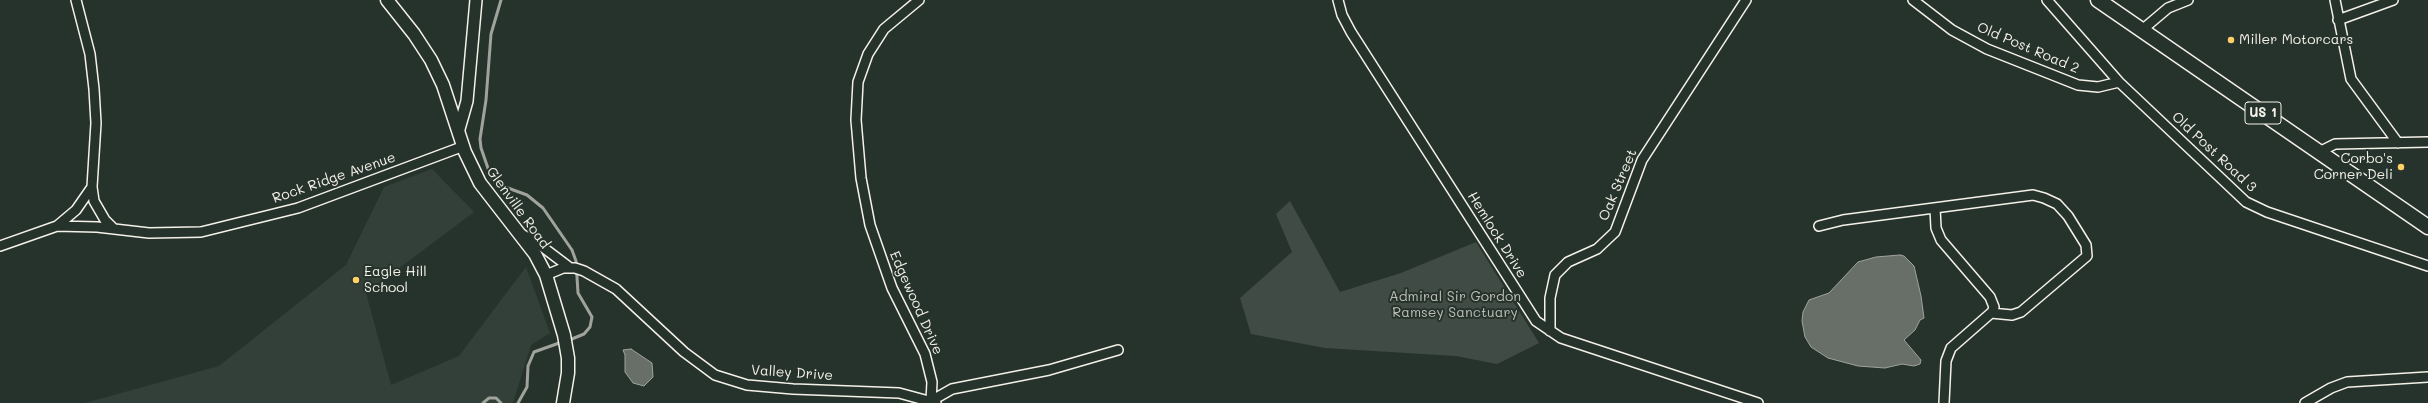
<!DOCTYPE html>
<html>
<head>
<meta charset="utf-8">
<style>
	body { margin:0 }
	canvas { display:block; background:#26332d }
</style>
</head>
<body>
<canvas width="2428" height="403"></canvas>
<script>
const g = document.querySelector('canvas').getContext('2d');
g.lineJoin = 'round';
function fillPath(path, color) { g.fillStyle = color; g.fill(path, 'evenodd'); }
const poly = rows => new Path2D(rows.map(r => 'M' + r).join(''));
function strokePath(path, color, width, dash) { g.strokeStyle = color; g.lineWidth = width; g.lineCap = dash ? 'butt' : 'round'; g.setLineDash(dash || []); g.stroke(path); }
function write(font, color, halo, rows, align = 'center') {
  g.font = font + ' Mali,sans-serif'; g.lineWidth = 4; g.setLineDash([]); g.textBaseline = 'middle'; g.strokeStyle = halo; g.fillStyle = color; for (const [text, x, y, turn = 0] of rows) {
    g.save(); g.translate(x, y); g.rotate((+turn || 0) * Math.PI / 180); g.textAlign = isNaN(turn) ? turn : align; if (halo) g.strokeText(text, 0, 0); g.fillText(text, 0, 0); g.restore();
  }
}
const built = poly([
	[432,169,474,212,366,293,391,385,459,356,526,267,550,333,531,345,513,403,85,403,219,366,346,265,384,187]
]);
const green = poly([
	[1290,201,1340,292,1401,273,1476,242,1539,343,1497,364,1456,356,1325,348,1251,334,1240,298,1292,252,1276,214]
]);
const water = poly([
	[1900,255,1904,256,1914,266,1921,296,1924,318,1920,320,1915,330,1904,340,1921,360,1920,364,1914,366,1902,364,1885,368,1858,366,1828,358,1811,347,1805,337,1802,321,1803,312,1809,300,1829,293,1858,262,1876,257,1900,255],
	[631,349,652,363,653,377,644,386,633,383,625,372,625,355,623,350,631,349]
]);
const stream = poly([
	[501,0,491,34,486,100,480,139,481,148,491,177,497,184,527,195,543,208,572,250,576,261,578,293,592,317,590,327,584,334,567,341],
	[483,403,489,398,496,398,501,403],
	[518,403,527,387,528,366,534,352,562,342]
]);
const minor = poly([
	[76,0,90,54,94,89,96,123,92,187,94,201,105,220,113,228],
	[919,0,884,29,868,54,858,82,856,120,861,178,870,225,892,288,925,354,932,382,931,401],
	[1338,0,1342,15,1351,32,1536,321,1561,338,1758,403],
	[1913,0,1952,30,1987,49,2078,85,2098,87,2119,82],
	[2047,0,2119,82,2246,202,2267,212,2428,266],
	[2335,0,2351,79,2398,143],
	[2338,20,2393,0],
	[2142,30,2168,8,2188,0],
	[2319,152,2335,144,2428,142],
	[1935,208,1936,228,1941,240,1990,297,1994,307,1992,313],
	[57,226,76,210,92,187],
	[1819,226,1843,220,2033,195,2044,198,2057,204,2068,216,2086,245,2087,256,2021,312,2012,315,1991,313,1951,348,1946,361,1944,403],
	[521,234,536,242,569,267],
	[0,246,57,226,97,227,149,233,201,232,298,208,464,146],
	[546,275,563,268,575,268,584,271,616,289,684,352,715,375,747,385,793,389,899,393,936,403],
	[1550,331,1550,298,1555,275,1568,262,1597,249,1615,232,1642,160,1746,0],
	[931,401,952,389,1049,370,1118,350],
	[2305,403,2331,388,2347,382,2428,377]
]);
const tertiary = poly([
	[459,129,467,101,476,0]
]);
const secondary = poly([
	[387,0,414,34,431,60,443,85,465,152,480,183,535,254,546,275,564,335,568,358,568,373,563,403]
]);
const primary = poly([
	[2098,0,2428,227]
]);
const markers = [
	[2231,40,4,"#ffd166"],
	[2401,167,4,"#ffd166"],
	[356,280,4,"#ffd166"]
];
const shields = [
	[2263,113,36]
];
const shieldNames = [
	["US 1",2263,113]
];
const poiNames = [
	["Miller Motorcars",2239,40],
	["Corbo's",2393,159,"right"],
	["Corner Deli",2393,175,"right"],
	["Eagle Hill",364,272],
	["School",364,288]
];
const streetNames = [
	["Old Post Road 2",2028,48,23],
	["Old Post Road 3",2214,152,43],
	["Rock Ridge Avenue",334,178,-19],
	["Oak Street",1618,185,-67],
	["Glenville Road",518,208,54],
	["Hemlock Drive",1497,235,58],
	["Edgewood Drive",916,303,66],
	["Valley Drive",792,373,4]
];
const parkNames = [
	["Admiral Sir Gordon",1455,297],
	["Ramsey Sanctuary",1455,313]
];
fillPath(built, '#333f39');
fillPath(green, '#414b45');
fillPath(water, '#676f68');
strokePath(water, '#9fa39b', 1);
strokePath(stream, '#9fa39b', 3);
strokePath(minor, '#f4f1e8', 12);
strokePath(tertiary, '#f4f1e8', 14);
strokePath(secondary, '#f4f1e8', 15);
strokePath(primary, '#f4f1e8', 17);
strokePath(minor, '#26332d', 9);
strokePath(tertiary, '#26332d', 11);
strokePath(secondary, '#26332d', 12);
strokePath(primary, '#26332d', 14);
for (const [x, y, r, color] of markers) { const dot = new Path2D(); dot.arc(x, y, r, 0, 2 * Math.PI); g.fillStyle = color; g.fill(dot); strokePath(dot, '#26332d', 1.5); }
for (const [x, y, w] of shields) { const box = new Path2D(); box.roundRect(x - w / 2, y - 11, w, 22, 3); g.fillStyle = '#26332d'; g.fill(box); strokePath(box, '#f4f1e8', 1); }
write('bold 13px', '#f4f1e8', null, shieldNames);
write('14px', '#f4f1e8', '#26332d', poiNames, 'left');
write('14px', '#f4f1e8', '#26332d', streetNames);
write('14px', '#bebfb7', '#26332d', parkNames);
</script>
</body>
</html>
